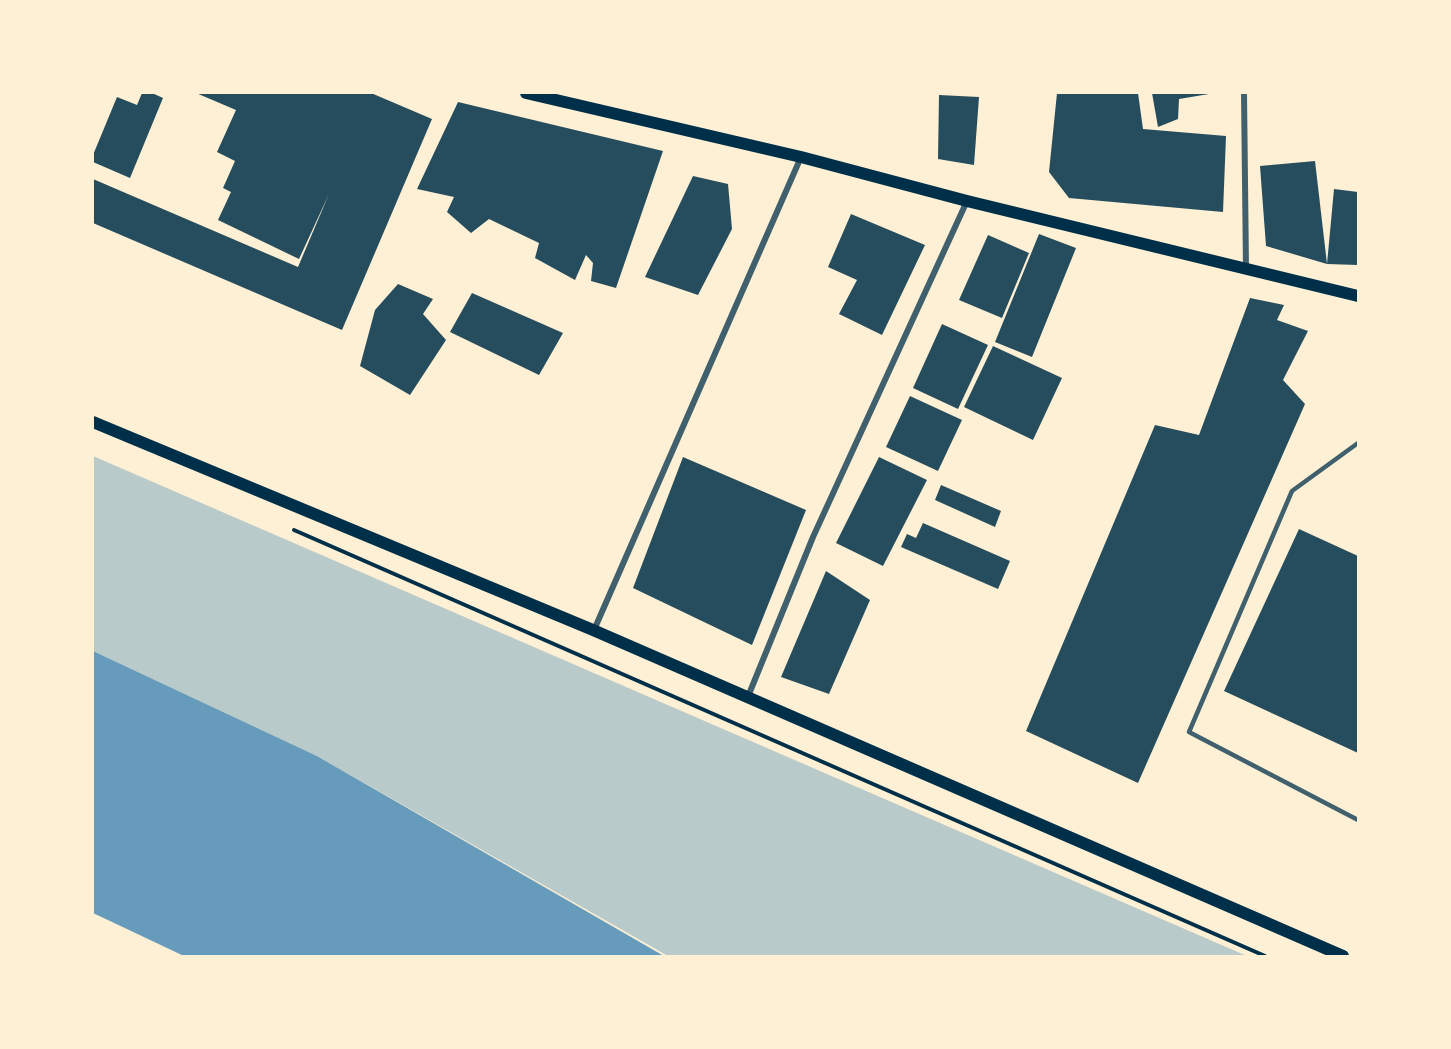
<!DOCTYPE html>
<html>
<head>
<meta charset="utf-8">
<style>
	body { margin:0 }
	#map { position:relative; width:1451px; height:1049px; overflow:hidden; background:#fdf0d5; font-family:"DejaVu Sans",sans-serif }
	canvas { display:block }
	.frame { position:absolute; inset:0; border:94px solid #fdf0d5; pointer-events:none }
</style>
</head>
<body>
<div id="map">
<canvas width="1451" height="1049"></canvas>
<div class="frame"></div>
</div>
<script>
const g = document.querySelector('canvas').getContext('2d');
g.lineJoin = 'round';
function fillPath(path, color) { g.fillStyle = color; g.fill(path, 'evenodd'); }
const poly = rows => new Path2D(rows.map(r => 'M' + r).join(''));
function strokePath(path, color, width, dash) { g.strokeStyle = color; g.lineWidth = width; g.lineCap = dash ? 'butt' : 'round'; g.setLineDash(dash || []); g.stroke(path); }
const green = poly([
	[93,456,1247,956,668,956,317,756,93,651]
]);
const water = poly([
	[93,651,317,756,664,956,184,956,93,913]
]);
const building = poly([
	[142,93,152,93,163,98,130,178,93,162,93,155,117,97,137,105],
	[196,93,371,93,432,119,342,330,93,223,93,179,298,267,329,194,299,259,218,220,231,192,223,188,235,161,217,152,236,110],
	[1057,93,1138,93,1143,129,1226,136,1223,212,1069,198,1049,172],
	[1152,93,1209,93,1209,94,1179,99,1178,119,1158,127],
	[939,95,979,97,974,165,938,159],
	[458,102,663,151,616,288,591,281,593,263,586,255,575,280,535,258,539,243,489,219,471,233,447,212,454,197,417,189],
	[1315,161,1327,264,1266,246,1260,166],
	[693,176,728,184,732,229,698,295,645,277],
	[1334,189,1358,192,1358,265,1327,264],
	[851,214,925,245,882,335,839,314,857,280,828,267],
	[1039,234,1076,248,1032,357,995,342],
	[988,235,1029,253,1002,318,959,300],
	[398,284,433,299,423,314,446,340,410,395,360,366,375,310],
	[472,293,563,333,539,375,450,332],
	[1250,298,1284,305,1277,320,1308,331,1283,380,1305,404,1138,783,1026,731,1155,425,1199,435],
	[942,324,988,345,958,409,913,388],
	[993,346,1062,378,1033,440,964,407],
	[910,396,962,420,938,471,886,447],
	[683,457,806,510,752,645,633,588],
	[879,457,927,480,883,566,836,543],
	[941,485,1001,511,995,527,935,500],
	[923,523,1010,561,998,589,901,547,907,534,916,538],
	[1299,529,1358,556,1358,753,1224,691],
	[826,571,870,600,829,694,781,677]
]);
const path = poly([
	[294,530,1265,956]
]);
const service = poly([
	[1358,443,1292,491,1189,732,1358,820]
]);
const minor = poly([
	[1244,93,1246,269],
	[594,630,801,157],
	[747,699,813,537,967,201]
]);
const secondary = poly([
	[526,93,801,157,967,201,1358,296],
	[93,422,593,630,1343,956]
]);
fillPath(green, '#b9caca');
fillPath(water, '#669bbc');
fillPath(building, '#264d5e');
strokePath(path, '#003049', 4);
strokePath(service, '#3f606c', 4.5);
strokePath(minor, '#3f606c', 6);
strokePath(secondary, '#003049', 12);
</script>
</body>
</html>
